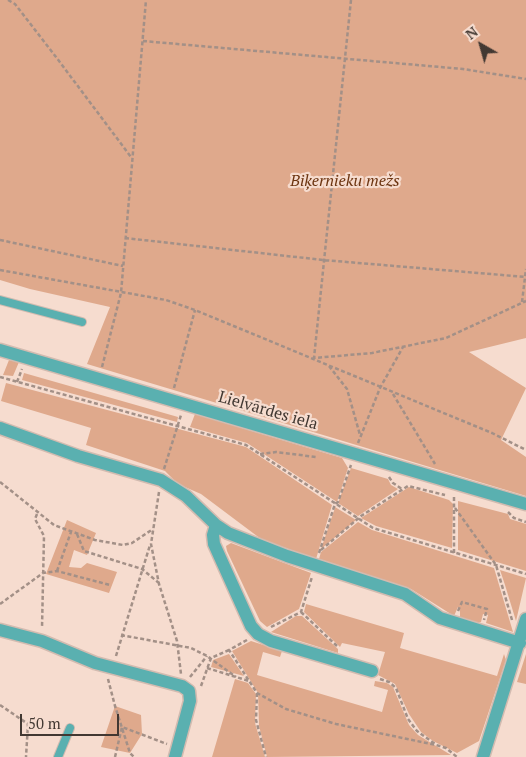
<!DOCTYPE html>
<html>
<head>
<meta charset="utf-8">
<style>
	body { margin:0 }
	#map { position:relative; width:526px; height:757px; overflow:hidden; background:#f6dccf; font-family:"PT Serif",serif }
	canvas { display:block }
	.north { position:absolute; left:456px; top:20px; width:50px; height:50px; -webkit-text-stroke:4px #f6dccf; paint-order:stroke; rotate:322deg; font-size:14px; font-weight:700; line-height:20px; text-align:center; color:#423832 }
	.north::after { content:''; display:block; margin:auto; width:18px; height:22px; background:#423832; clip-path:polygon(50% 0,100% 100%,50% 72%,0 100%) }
	.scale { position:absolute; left:20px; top:714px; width:99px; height:22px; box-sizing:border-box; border:2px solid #423832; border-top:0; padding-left:6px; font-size:15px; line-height:18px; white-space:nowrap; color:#423832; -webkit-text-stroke:4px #f6dccf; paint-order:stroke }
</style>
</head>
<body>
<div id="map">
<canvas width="526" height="757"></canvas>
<div class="north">N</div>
<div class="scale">50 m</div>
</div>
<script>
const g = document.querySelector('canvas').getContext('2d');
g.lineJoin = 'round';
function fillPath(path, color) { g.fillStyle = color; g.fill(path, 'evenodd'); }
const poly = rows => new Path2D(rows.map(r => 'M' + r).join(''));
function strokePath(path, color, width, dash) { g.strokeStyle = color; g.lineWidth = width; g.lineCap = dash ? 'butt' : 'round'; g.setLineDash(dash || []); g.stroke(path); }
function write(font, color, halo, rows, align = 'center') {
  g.font = font + ' "PT Serif",serif'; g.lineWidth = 4.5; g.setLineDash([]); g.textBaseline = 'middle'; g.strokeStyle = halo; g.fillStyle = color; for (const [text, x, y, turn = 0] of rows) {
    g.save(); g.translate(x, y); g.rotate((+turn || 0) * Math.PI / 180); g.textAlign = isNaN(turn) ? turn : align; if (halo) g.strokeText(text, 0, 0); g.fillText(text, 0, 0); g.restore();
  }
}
const green = poly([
	[0,0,526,0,526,338,469,352,526,388,501,440,526,457,526,496,87,364,110,307,30,289,0,280],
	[9,360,19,362,13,376,3,375],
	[24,373,178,417,177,422,22,380],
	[6,383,246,447,332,505,316,559,261,539,201,494,178,484,165,471,86,445,91,428,1,401],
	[195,414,342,458,348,468,337,502,247,443,190,427],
	[351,468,388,479,391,485,398,489,358,516,338,503],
	[409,487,449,500,453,504,452,548,376,526,361,518],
	[458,501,508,514,510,519,526,524,526,571,458,550],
	[335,507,356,520,321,549,335,508],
	[67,520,96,533,87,555,74,550,69,567,81,568,87,563,117,572,109,593,46,574],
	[358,522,372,530,494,568,513,632,486,623,488,615,483,614,481,622,478,623,460,617,460,608,458,607,454,616,411,589,319,559,321,552],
	[231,543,311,573,299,609,267,627,260,621,227,551,226,546],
	[500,570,526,578,516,621,505,585],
	[306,604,404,633,400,648,497,676,504,654,506,660,479,741,457,753,433,741,421,732,409,714,395,684,378,675,385,652,342,643,340,647,304,612],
	[296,616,302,616,338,649,338,653,271,632],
	[251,641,282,651,280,657,263,652,257,675,382,712,388,690,374,686,375,681,387,683,393,687,409,725,418,735,451,755,267,757,259,726,258,693,232,651],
	[229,654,244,676,211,667,213,660],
	[526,654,526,684,517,682],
	[235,679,248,683,256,694,255,723,265,757,212,757],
	[115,706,141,715,142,734,130,753,101,747]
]);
const path = poly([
	[8,0,15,4,56,57,131,157],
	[351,0,314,358,372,353,446,338,526,301],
	[143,41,463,69,526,79],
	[125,238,323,260,526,277],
	[0,240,123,266],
	[0,270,166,300,195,310,492,433,526,450],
	[522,302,526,269],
	[329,366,347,389,360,435],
	[102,367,121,293,146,0],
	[0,377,246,445,373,528,526,574],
	[17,382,22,369],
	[174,388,195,310],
	[393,394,435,464],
	[358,443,380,388,403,347],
	[260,454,276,452,316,457],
	[164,469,181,415],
	[389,477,393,483,402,489],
	[0,482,54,525,95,540,123,545,132,543,153,529],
	[159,492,151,544,159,584,177,641,181,674],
	[455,508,496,565,512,620],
	[508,512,514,518,526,522],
	[37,514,35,519,44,536,42,628],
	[77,534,84,551,142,569,159,583],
	[321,550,361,516,408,486,445,495],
	[319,553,335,504,338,502,351,465],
	[454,553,454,497],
	[57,571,71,532],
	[0,604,43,573,57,571,110,585],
	[458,611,462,602,487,609,484,620],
	[301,612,338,647],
	[271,627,301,612,312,577],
	[121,635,191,648,207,656,236,677],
	[247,640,229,650,257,693,286,709,336,724,436,745,446,748,457,757],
	[116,656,150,545],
	[207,668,249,681],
	[190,677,207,656],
	[108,679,115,706,130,753,134,757],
	[380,679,389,682,396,688,408,719,417,731,435,744],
	[201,686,211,658,229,650],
	[257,693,256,720,266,757],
	[0,705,28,724,26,757],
	[115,757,122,727,167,744]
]);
const lane = poly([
	[0,300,82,322],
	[58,757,70,728]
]);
const street = poly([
	[0,350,526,504],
	[0,428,78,456,161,480,186,496,216,525,228,533,287,556,405,594,440,618,520,643],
	[216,525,213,535,214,544,251,626,258,634,271,641,372,671],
	[0,630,42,641,95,663,182,686,189,691,190,701,175,757],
	[483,757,526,619]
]);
const parkNames = [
	["Biķernieku mežs",345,181]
];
const streetNames = [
	["Lielvārdes iela",268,411,16]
];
fillPath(green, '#dfa98c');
strokePath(lane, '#d2bbb0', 10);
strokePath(street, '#d2bbb0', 15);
strokePath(path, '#a39087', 2.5, [4, 2.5]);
strokePath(lane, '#5ab0b0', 8);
strokePath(street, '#5ab0b0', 12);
write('italic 16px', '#6d3511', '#f6dccf', parkNames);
write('16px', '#423832', '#f6dccf', streetNames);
</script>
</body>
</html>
